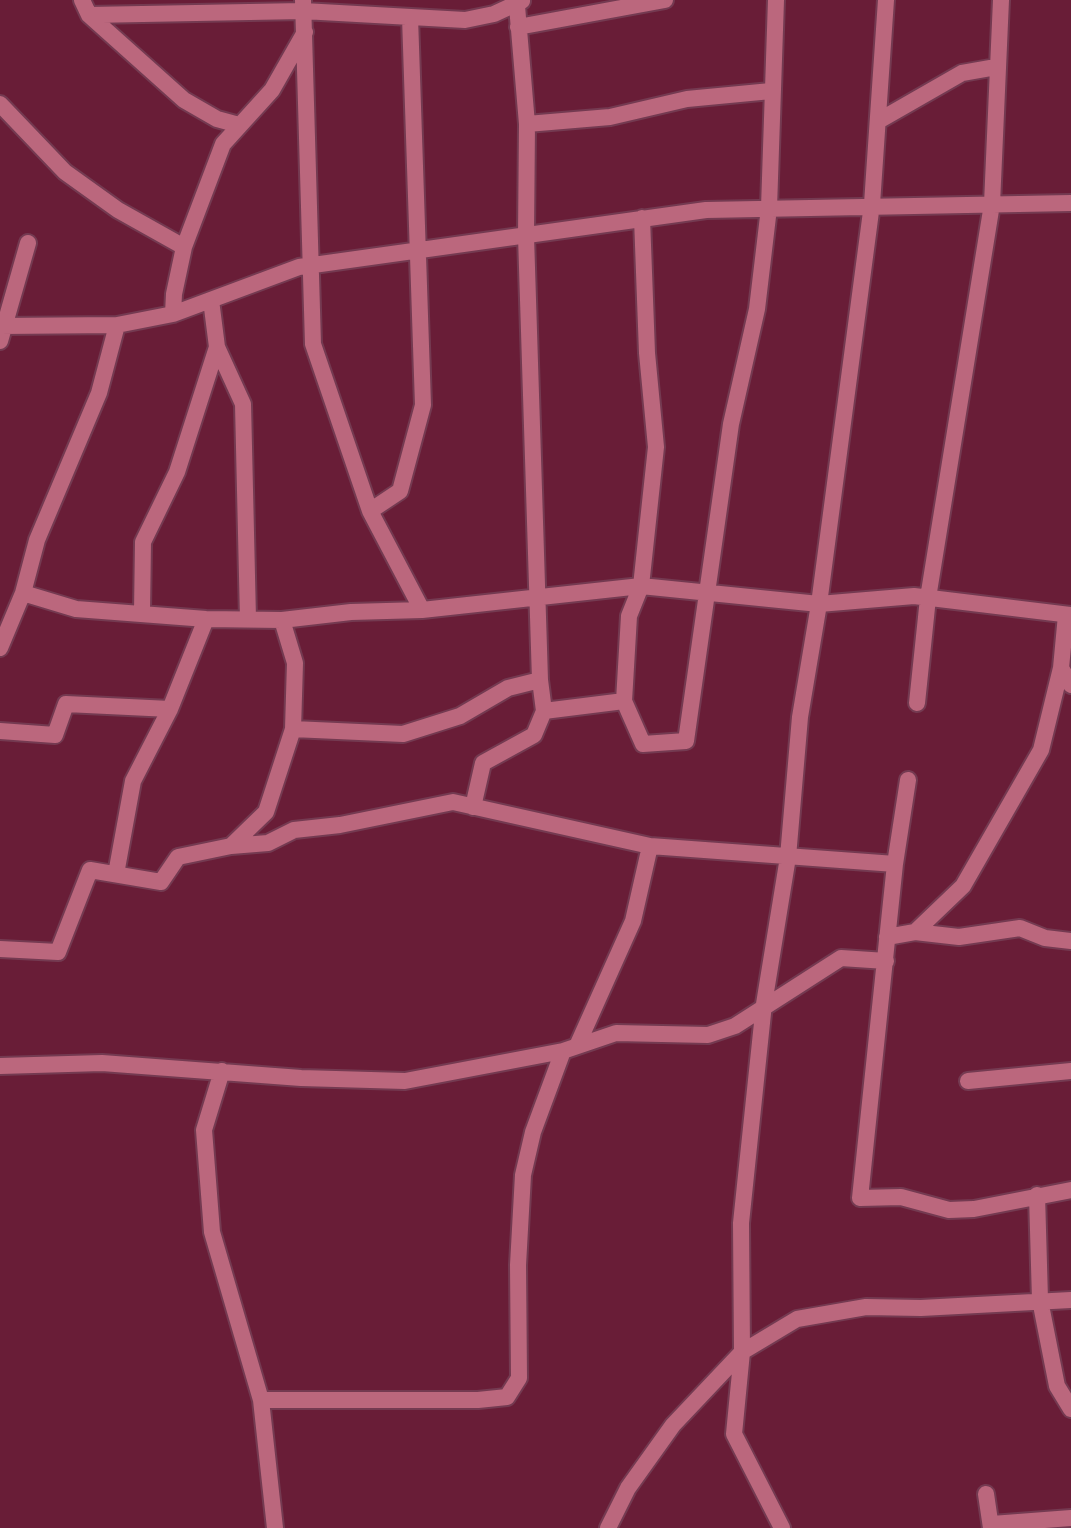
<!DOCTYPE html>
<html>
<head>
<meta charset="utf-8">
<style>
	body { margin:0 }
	canvas { display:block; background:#691d37 }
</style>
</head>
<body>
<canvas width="1071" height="1528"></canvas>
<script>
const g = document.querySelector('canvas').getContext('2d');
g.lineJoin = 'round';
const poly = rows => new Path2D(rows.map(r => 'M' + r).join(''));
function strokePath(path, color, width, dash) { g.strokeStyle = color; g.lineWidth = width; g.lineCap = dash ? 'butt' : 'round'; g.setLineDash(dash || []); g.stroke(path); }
const street = poly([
	[82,0,89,15,184,100,217,119,239,125],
	[303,0,313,344,370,511,422,610],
	[517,6,527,124,526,236,540,680,544,711,624,701,629,616,641,586,656,447,647,353,642,218],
	[89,15,303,11,465,20,494,14,522,1],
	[518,27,665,0],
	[0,104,65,172,118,210,184,247],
	[880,120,962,73,996,67],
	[527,124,610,117,687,99,771,91],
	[211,300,217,347,243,404,248,619],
	[173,314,174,294,184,247,223,144,272,90,305,32],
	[0,326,117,325,173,314,299,267,706,210,1071,203],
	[0,341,28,243],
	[370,511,400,491,423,405,410,17],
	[23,593,76,609,206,619,282,620,351,612,422,610,641,586,819,604,914,596,1071,615],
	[142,612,143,542,177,472,217,347],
	[1066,615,1061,668,1071,685],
	[282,620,295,663,293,729,403,734,460,716,508,688,540,680],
	[0,648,23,593,37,540,99,393,117,325],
	[624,701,643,744,686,741,731,424,757,309,769,208,776,0],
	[917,703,928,598,992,204,1001,0],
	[0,731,55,735,66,704,170,709],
	[908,780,895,864,860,1198,901,1197,949,1210,974,1209,1071,1190],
	[473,807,483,763,534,735,544,711],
	[231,846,268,843,294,830,340,825,453,802,650,846,895,864],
	[116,874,133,781,170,709,206,619],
	[915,932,959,937,1020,928,1045,938,1071,941],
	[887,937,915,932,963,886,1041,750,1061,668],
	[0,949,58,952,90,870,161,882,178,857,231,846,266,812,293,729],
	[577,1046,633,921,650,846],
	[0,1066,102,1063,301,1078,405,1081,563,1051],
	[222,1071,204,1130,212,1232,261,1400,275,1528],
	[968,1081,1071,1071],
	[1037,1195,1040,1300,1057,1386,1071,1409],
	[261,1400,478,1400,507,1397,519,1378,518,1265,523,1175,533,1132,563,1051,616,1033,708,1035,735,1026,841,958,886,961],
	[986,1494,991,1528],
	[992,1524,1071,1518],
	[608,1528,628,1488,673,1425,742,1352,741,1223,764,1004,788,857,800,717,819,604,872,204,886,0],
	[782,1528,734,1434,742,1352,797,1319,866,1307,921,1308,1071,1300]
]);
strokePath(street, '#743a51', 20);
strokePath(street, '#bb677d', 16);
</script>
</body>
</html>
